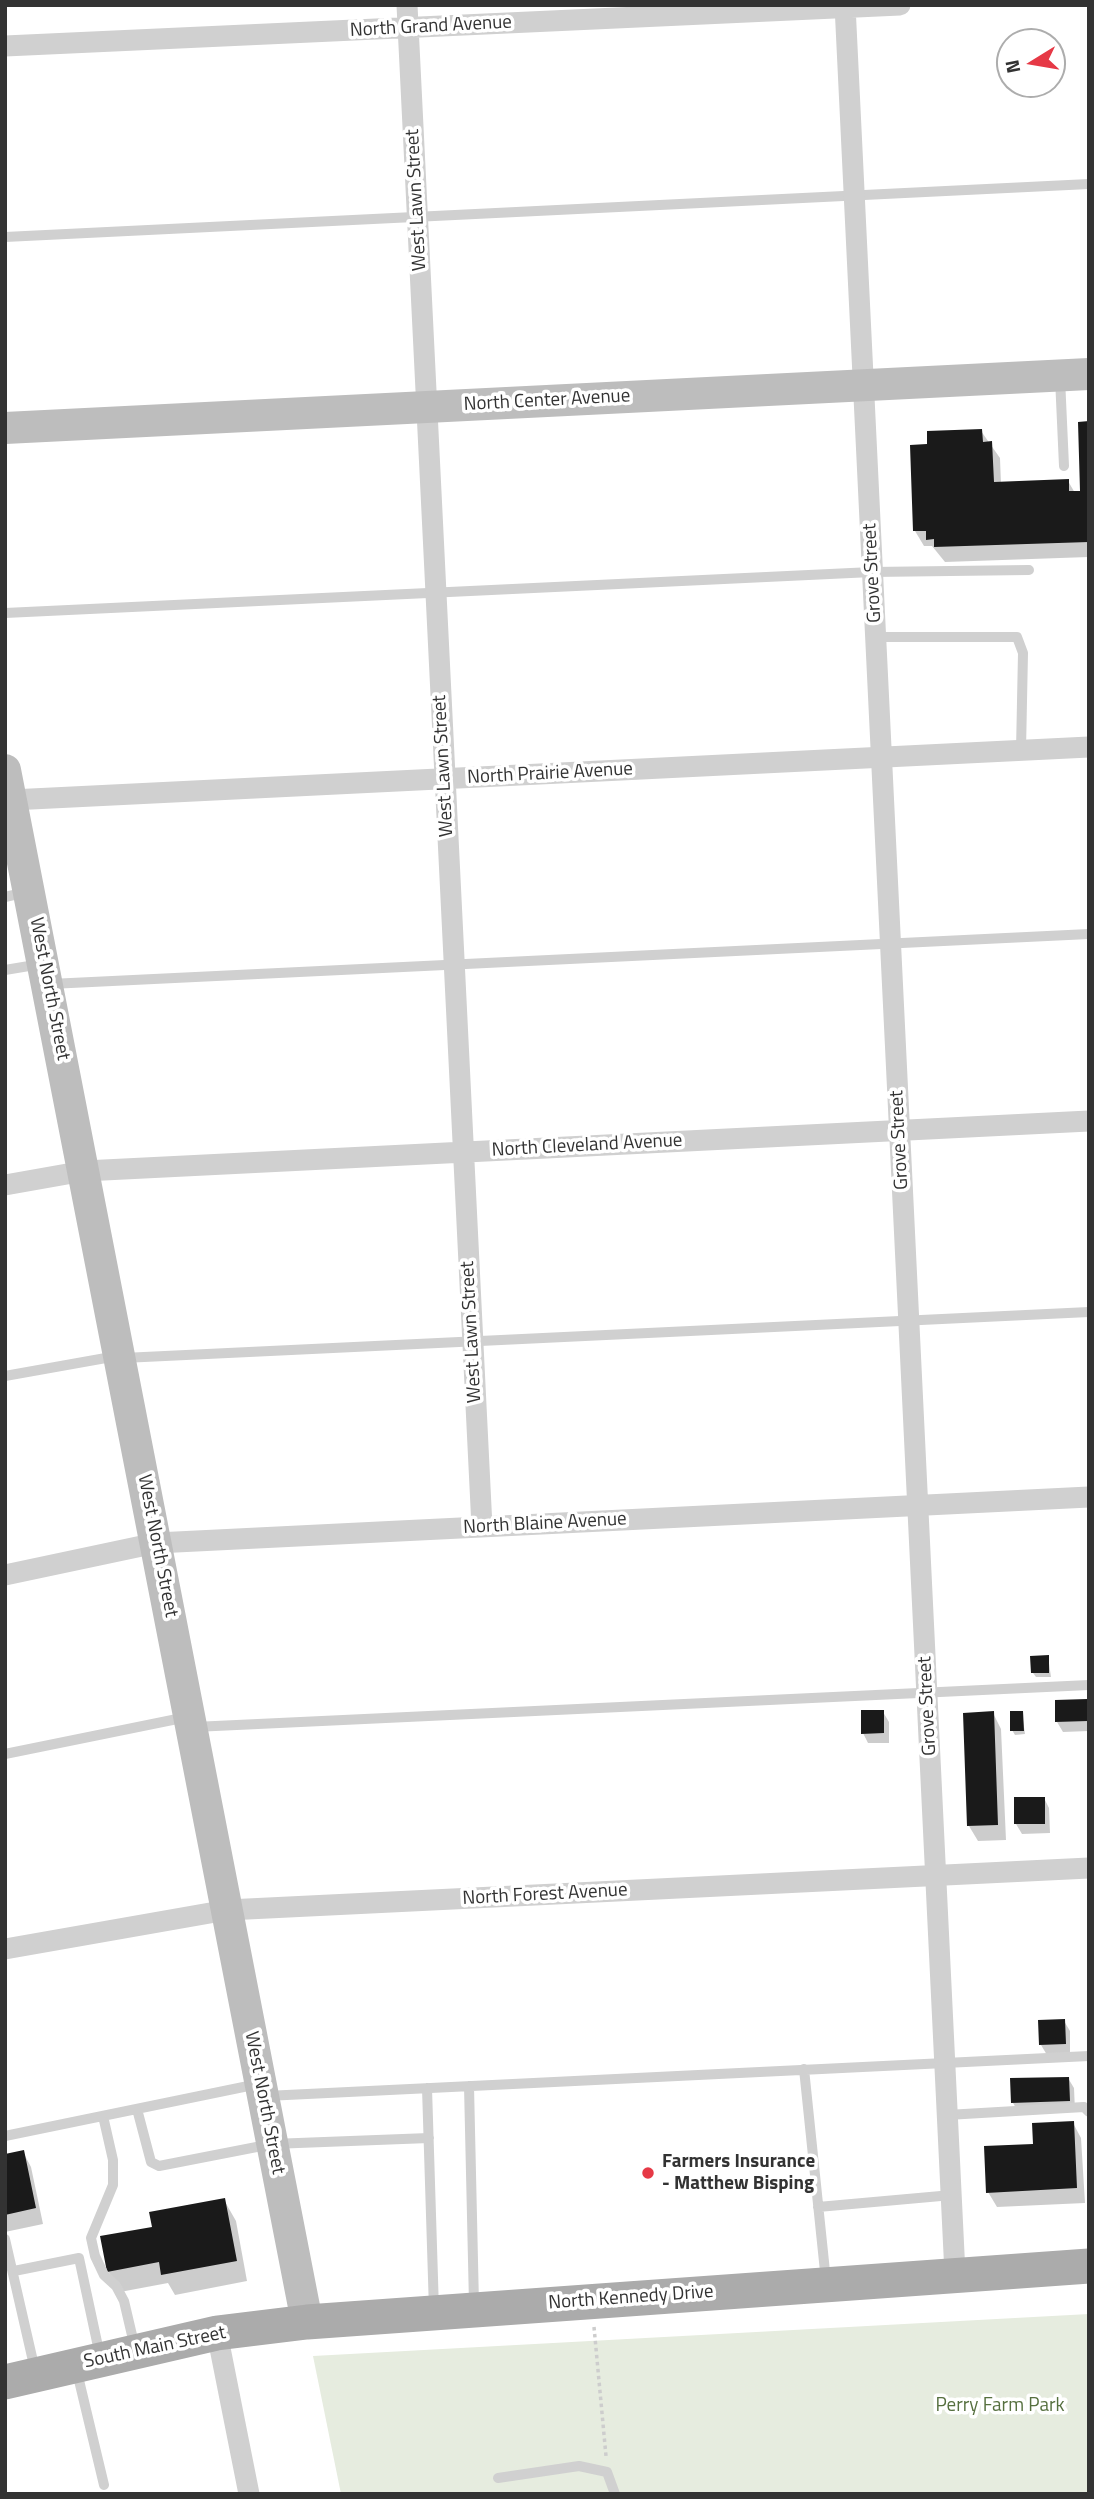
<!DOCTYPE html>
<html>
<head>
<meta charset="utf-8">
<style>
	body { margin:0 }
	#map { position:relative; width:1094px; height:2499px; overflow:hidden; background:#fff; font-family:"Titillium Web",sans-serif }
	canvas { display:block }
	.frame { position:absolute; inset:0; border:7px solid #333; pointer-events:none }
	.north { position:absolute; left:996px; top:28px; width:70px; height:70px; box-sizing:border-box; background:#fff; border:2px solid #adadad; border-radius:50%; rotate:259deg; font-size:19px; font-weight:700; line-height:28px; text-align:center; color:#333 }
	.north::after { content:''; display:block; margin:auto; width:24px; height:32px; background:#e63946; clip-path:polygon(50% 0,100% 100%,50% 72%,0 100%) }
</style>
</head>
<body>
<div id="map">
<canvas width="1094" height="2499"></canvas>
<div class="frame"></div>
<div class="north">N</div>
</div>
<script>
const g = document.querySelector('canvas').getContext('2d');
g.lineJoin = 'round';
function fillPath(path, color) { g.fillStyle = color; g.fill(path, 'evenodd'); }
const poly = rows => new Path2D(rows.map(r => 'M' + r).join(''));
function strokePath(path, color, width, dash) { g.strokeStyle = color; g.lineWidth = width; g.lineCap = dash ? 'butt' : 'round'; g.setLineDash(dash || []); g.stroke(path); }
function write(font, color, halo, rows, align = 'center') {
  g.font = font + ' "Titillium Web",sans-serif'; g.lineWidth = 7; g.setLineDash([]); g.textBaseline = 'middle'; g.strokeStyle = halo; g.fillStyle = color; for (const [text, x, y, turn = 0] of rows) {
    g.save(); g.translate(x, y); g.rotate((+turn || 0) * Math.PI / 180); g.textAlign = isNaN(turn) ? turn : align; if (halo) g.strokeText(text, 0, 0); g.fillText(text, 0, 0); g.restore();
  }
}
const green = poly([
	[1089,2314,1089,2494,341,2494,313,2356]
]);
const shadow = poly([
	[1089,423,1089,557,945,562,932,546,924,546,915,531,929,446,981,431,1000,458,1001,484,1068,481,1075,493,1082,493],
	[1048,1656,1051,1677,1036,1677,1033,1673],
	[1086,1701,1089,1731,1063,1732,1057,1722],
	[883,1712,889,1722,889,1743,868,1743,863,1733],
	[993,1713,1001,1729,1006,1840,978,1841,969,1826],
	[1022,1713,1025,1734,1015,1735,1012,1730],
	[1044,1798,1049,1808,1050,1833,1022,1834,1016,1824],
	[1064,2021,1070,2031,1070,2054,1047,2055,1041,2045],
	[1068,2078,1074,2088,1075,2111,1019,2113,1013,2103],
	[1073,2123,1081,2138,1085,2203,997,2207,988,2192,1035,2146],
	[23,2152,31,2167,43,2224,5,2232,5,2155],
	[224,2200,236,2221,247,2281,175,2295,168,2283,120,2292,108,2271,154,2228]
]);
const building = poly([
	[1089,421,1089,542,934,547,934,539,926,540,926,531,913,531,910,445,927,444,927,431,982,429,983,442,992,441,994,482,1069,479,1069,491,1080,491,1078,422],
	[1049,1655,1049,1673,1031,1673,1030,1656],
	[1087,1699,1088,1721,1055,1722,1055,1700],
	[861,1710,884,1710,884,1733,861,1734],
	[994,1711,998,1825,967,1826,963,1713],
	[1010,1711,1023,1711,1024,1731,1010,1731],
	[1014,1797,1045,1797,1045,1824,1014,1824],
	[1065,2019,1066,2044,1039,2045,1038,2020],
	[1069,2077,1070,2101,1011,2103,1010,2078],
	[1074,2121,1077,2188,986,2193,984,2146,1033,2144,1032,2123],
	[24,2150,36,2208,5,2215,5,2154],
	[225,2198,237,2261,161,2275,159,2262,107,2272,100,2236,152,2227,149,2212]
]);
const path = poly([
	[594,2327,606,2456]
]);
const lane = poly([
	[5,237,1089,184],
	[1060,378,1064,466],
	[5,613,872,572,1029,570],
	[876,637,1017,637,1023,653,1021,750],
	[5,897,27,892],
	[5,970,41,964],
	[50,984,1089,934],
	[123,1358,1089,1312],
	[5,1376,117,1356],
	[194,1727,1089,1685],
	[5,1754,187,1717],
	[804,2069,826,2281],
	[469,2086,474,2304],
	[427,2088,434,2310],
	[266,2096,1089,2056],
	[137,2109,151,2162,159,2166,272,2144,429,2138],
	[947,2115,1084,2107,1089,2112],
	[103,2116,113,2160,113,2185,91,2238,95,2256,104,2275,116,2286,124,2301,135,2348],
	[5,2136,258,2084],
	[818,2207,952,2195],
	[5,2239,35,2370],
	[14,2271,79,2258,100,2356],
	[77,2372,104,2485],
	[498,2478,579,2466,607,2472,615,2494]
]);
const street = poly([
	[407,5,482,1527],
	[845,5,955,2274],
	[5,46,900,5],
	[11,800,1089,747],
	[5,1185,84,1171,1089,1121],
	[5,1575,156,1543,1089,1497],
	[5,1949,227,1910,1089,1868],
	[217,2333,249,2494]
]);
const secondary = poly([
	[5,428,1089,374],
	[5,770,307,2322]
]);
const primary = poly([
	[5,2382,217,2333,307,2322,1089,2266]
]);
const markers = [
	[648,2173,7,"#e63946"]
];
const streetNames = [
	["North Grand Avenue",431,27,-3],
	["West Lawn Street",417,200,-93],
	["North Center Avenue",547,401,-3],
	["Grove Street",873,573,-93],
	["West Lawn Street",444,766,-93],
	["North Prairie Avenue",550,774,-3],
	["West North Street",49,989,79],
	["Grove Street",900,1140,-93],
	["North Cleveland Avenue",587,1146,-3],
	["West Lawn Street",472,1332,-93],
	["North Blaine Avenue",545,1524,-3],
	["West North Street",157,1546,79],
	["Grove Street",928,1706,-93],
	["North Forest Avenue",545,1895,-3],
	["West North Street",264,2103,79],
	["North Kennedy Drive",631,2298,-4],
	["South Main Street",155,2348,-12]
];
const poiNames = [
	["Farmers Insurance",662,2162],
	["- Matthew Bisping",662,2184]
];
const parkNames = [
	["Perry Farm Park",1000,2406]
];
fillPath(green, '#e6ecdf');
fillPath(shadow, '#0003');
fillPath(building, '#1a1a1a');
strokePath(path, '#cdcdcd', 3.5, [3.5, 3.5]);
strokePath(lane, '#d0d0d0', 10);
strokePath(street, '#d0d0d0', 21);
strokePath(secondary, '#bdbdbd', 32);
strokePath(primary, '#ababab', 35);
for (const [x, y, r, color] of markers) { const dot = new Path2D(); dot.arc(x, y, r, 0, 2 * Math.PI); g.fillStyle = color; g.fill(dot); strokePath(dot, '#fff', 2.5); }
write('19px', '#333', '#fff', streetNames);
write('bold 19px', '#333', '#fff', poiNames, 'left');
write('19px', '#56703f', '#fff', parkNames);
</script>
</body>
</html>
